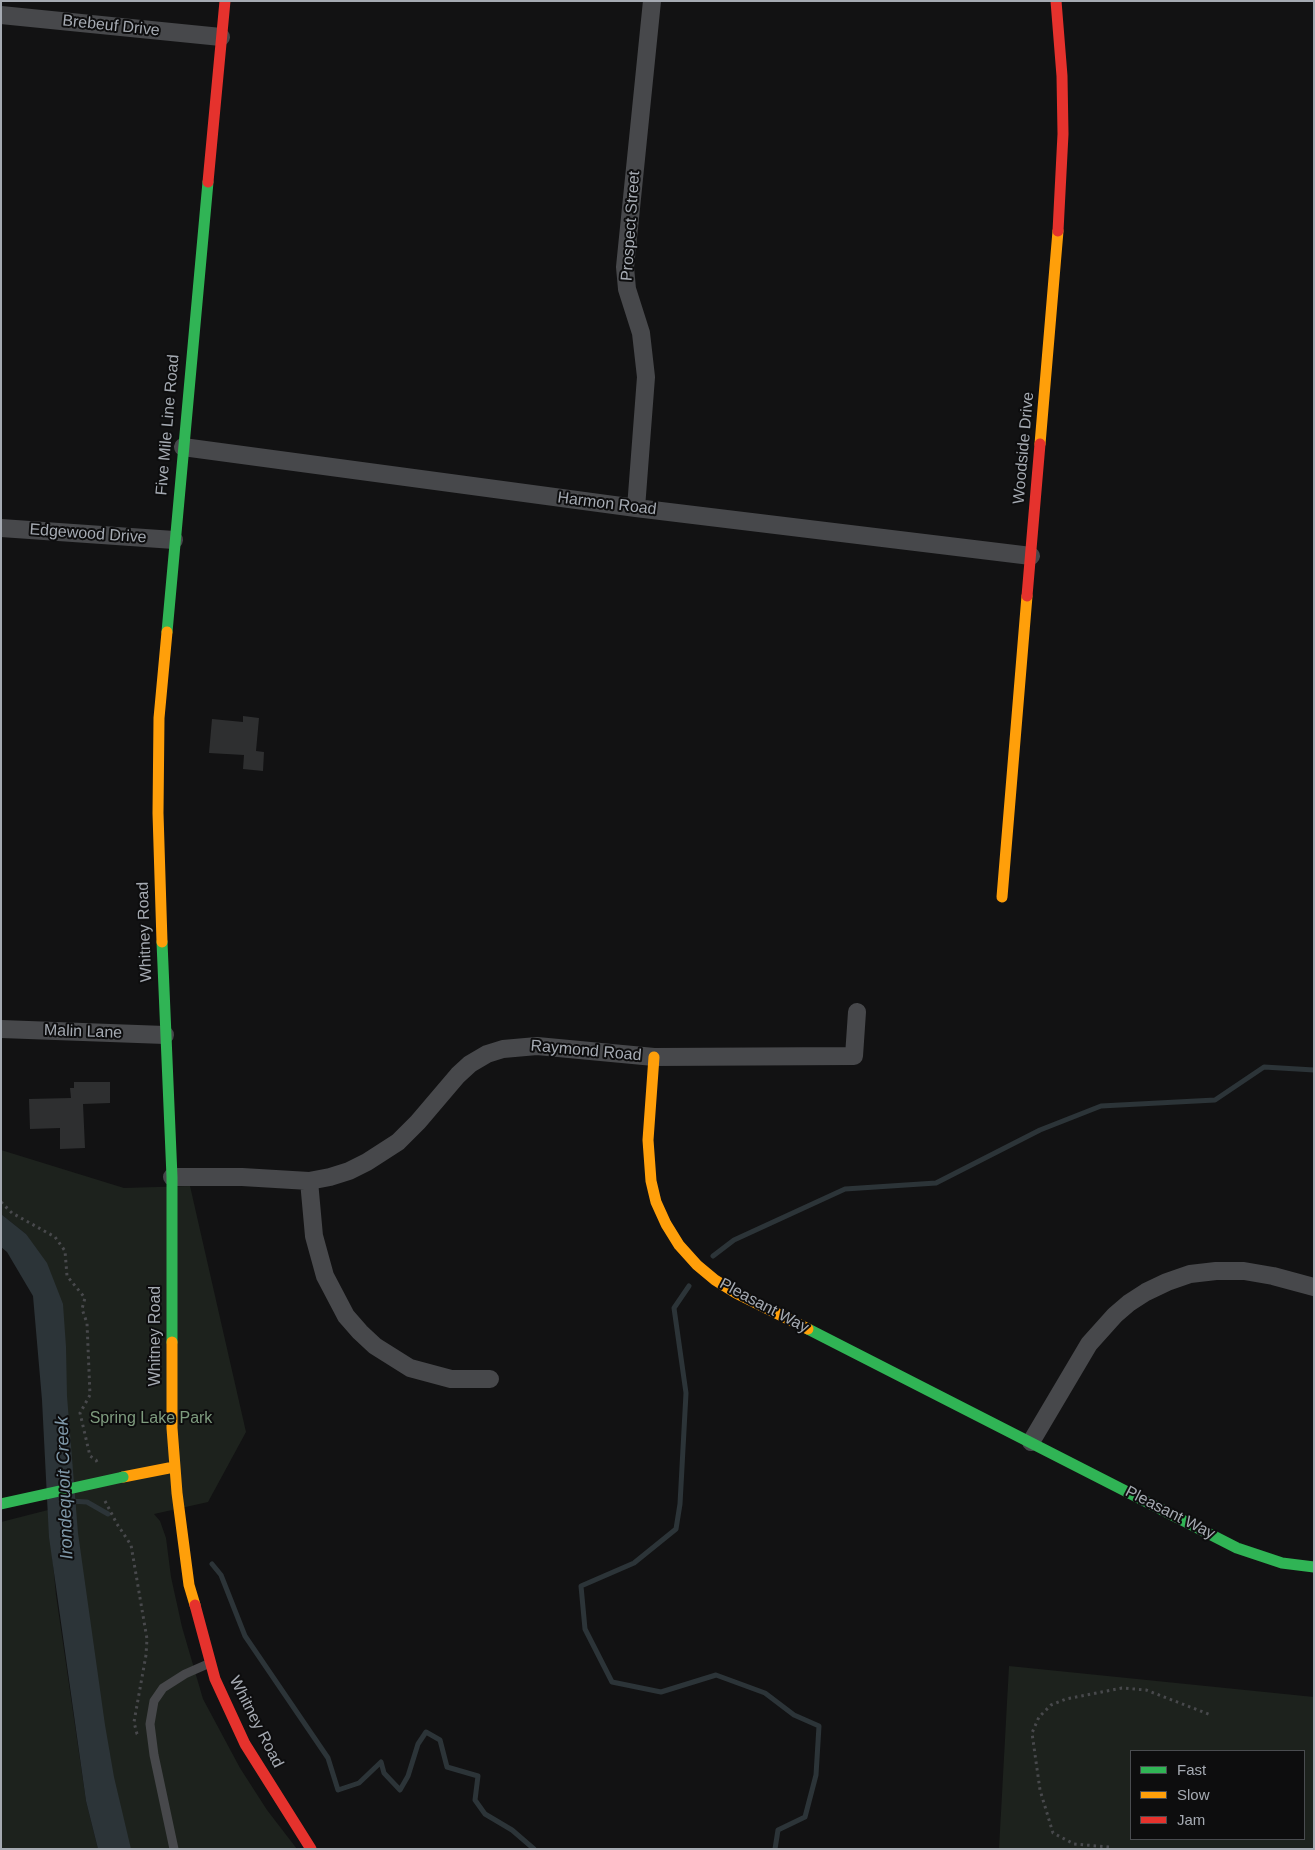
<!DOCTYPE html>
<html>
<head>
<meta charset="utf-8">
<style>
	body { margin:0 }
	#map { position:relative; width:1315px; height:1850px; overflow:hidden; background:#121213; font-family:Helvetica,sans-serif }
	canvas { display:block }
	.frame { position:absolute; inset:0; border:2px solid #a5aab2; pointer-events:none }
	.legend { position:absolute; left:1130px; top:1750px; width:175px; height:90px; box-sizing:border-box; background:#0d0d0e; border:1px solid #4a4c50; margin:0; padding:6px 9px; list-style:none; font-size:15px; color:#a5aab2 }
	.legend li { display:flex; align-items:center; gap:10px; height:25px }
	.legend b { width:25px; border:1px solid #4a4c50 }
</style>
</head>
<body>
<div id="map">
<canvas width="1315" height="1850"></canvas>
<div class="frame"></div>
<ul class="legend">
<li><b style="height:6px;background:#30b455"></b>Fast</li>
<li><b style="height:6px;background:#ff9f0a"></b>Slow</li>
<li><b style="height:6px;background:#e5322d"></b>Jam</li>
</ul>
</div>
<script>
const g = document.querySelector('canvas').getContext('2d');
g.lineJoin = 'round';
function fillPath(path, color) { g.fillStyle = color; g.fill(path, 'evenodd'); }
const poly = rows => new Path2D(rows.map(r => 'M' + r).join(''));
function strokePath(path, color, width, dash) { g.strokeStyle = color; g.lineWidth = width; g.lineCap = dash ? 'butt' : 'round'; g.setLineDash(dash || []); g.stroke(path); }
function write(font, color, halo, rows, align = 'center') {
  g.font = font + ' Helvetica,sans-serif'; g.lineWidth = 4; g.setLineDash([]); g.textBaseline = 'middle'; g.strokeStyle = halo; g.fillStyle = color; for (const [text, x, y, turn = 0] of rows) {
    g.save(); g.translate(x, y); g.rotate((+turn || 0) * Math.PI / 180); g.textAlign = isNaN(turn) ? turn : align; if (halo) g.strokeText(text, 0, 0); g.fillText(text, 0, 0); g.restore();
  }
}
const green = poly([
	[1,1150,124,1188,190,1186,246,1432,208,1502,154,1514,160,1521,166,1538,171,1577,182,1627,203,1699,240,1768,267,1810,297,1849,109,1849,26,1234,1,1214],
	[48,1510,56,1595,86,1801,98,1849,1,1849,1,1522],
	[1009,1666,1314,1697,1314,1849,999,1849],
	[1131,1751,1304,1751,1304,1839,1131,1839]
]);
const water = poly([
	[1,1214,26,1234,47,1263,63,1304,66,1347,67,1396,78,1533,105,1725,114,1777,131,1849,98,1849,86,1801,49,1537,42,1400,33,1296,7,1252,1,1247]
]);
const stream = poly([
	[713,1256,734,1240,845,1189,936,1183,1040,1130,1101,1106,1215,1100,1264,1067,1314,1070],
	[689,1286,674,1308,686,1393,680,1504,676,1529,634,1563,581,1586,585,1629,612,1682,661,1692,716,1675,765,1693,794,1715,819,1726,816,1775,805,1817,778,1830,775,1849],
	[70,1501,87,1502,108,1514],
	[212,1564,221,1575,245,1636,328,1758,338,1790,359,1783,381,1762,384,1773,400,1790,408,1776,418,1744,426,1732,440,1740,447,1767,478,1776,475,1800,485,1814,512,1830,534,1849]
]);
const building = poly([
	[243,716,259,718,256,751,264,752,263,771,243,769,244,755,209,753,212,719,243,722],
	[74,1082,110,1082,110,1103,83,1104,85,1148,60,1149,60,1128,30,1129,29,1099,71,1098,70,1088,74,1088]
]);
const path = poly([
	[1,1202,12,1213,55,1237,65,1251,67,1276,85,1298,82,1309,87,1323,90,1395,80,1413,90,1456,96,1460,98,1464],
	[105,1501,117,1524,131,1545,147,1639,146,1655,134,1722,137,1734,139,1735],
	[1109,1847,1074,1844,1053,1833,1040,1790,1032,1733,1039,1717,1051,1705,1066,1699,1122,1688,1146,1690,1211,1715]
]);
const lane = poly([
	[174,1849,154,1755,150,1724,154,1701,163,1688,185,1674,210,1663]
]);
const street = poly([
	[1,15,221,37],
	[183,447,636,508,1031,556],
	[636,508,646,377,641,333,627,289,625,267,652,1],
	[1,528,174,540],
	[1,1029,165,1035],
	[172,1177,242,1177,309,1181,330,1177,349,1171,367,1162,398,1142,418,1122,458,1075,470,1064,487,1054,503,1049,537,1046,654,1057,854,1056,857,1012],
	[309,1181,314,1236,325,1276,346,1316,360,1332,375,1346,410,1368,451,1379,490,1379],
	[1031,1442,1089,1344,1115,1315,1129,1303,1146,1292,1167,1282,1190,1274,1216,1271,1244,1271,1273,1276,1314,1287]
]);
const fast = poly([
	[167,632,208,182],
	[162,942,172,1177,172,1342],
	[808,1329,1237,1548,1282,1563,1314,1567]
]);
const slow = poly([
	[1040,444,1058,231],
	[1002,897,1027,596],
	[162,942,158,813,159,718,167,632],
	[654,1057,648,1140,651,1181,656,1202,666,1224,679,1245,697,1265,715,1280,736,1293,808,1329],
	[172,1342,172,1428,177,1493,189,1585,195,1605],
	[123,1477,174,1467]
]);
const jam = poly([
	[1056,1,1062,76,1063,134,1058,231],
	[208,182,225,1],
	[1027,596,1040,444],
	[195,1605,215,1679,245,1744,311,1849]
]);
const fastBridge = poly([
	[1,1504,123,1477]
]);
const streetNames = [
	["Brebeuf Drive",111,26,6],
	["Prospect Street",631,226,-86],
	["Five Mile Line Road",168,425,-85],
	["Woodside Drive",1024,448,-85],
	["Harmon Road",607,504,7],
	["Edgewood Drive",88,534,4],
	["Whitney Road",145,932,-92],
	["Malin Lane",83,1032,2],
	["Raymond Road",586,1051,5],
	["Pleasant Way",764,1306,28],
	["Whitney Road",156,1336,-90],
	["Pleasant Way",1170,1513,27],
	["Whitney Road",256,1722,63]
];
const parkNames = [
	["Spring Lake Park",151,1419]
];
const waterNames = [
	["Irondequoit Creek",65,1488,-92]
];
fillPath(green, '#1d221d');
fillPath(water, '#2c3438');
strokePath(stream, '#2c3438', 5);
fillPath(building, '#2e2f30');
strokePath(path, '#48494c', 3, [2.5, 4]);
strokePath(lane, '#47484b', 9);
strokePath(street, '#47484b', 18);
strokePath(fast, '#30b455', 11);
strokePath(slow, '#ff9f0a', 11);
strokePath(jam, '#e5322d', 11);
strokePath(fastBridge, '#30b455', 11);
write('16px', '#a5aab2', '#0d0d0e', streetNames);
write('16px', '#7e9b7e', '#0d0d0e', parkNames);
write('italic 18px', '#7f98a9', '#0d0d0e', waterNames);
</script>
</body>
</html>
